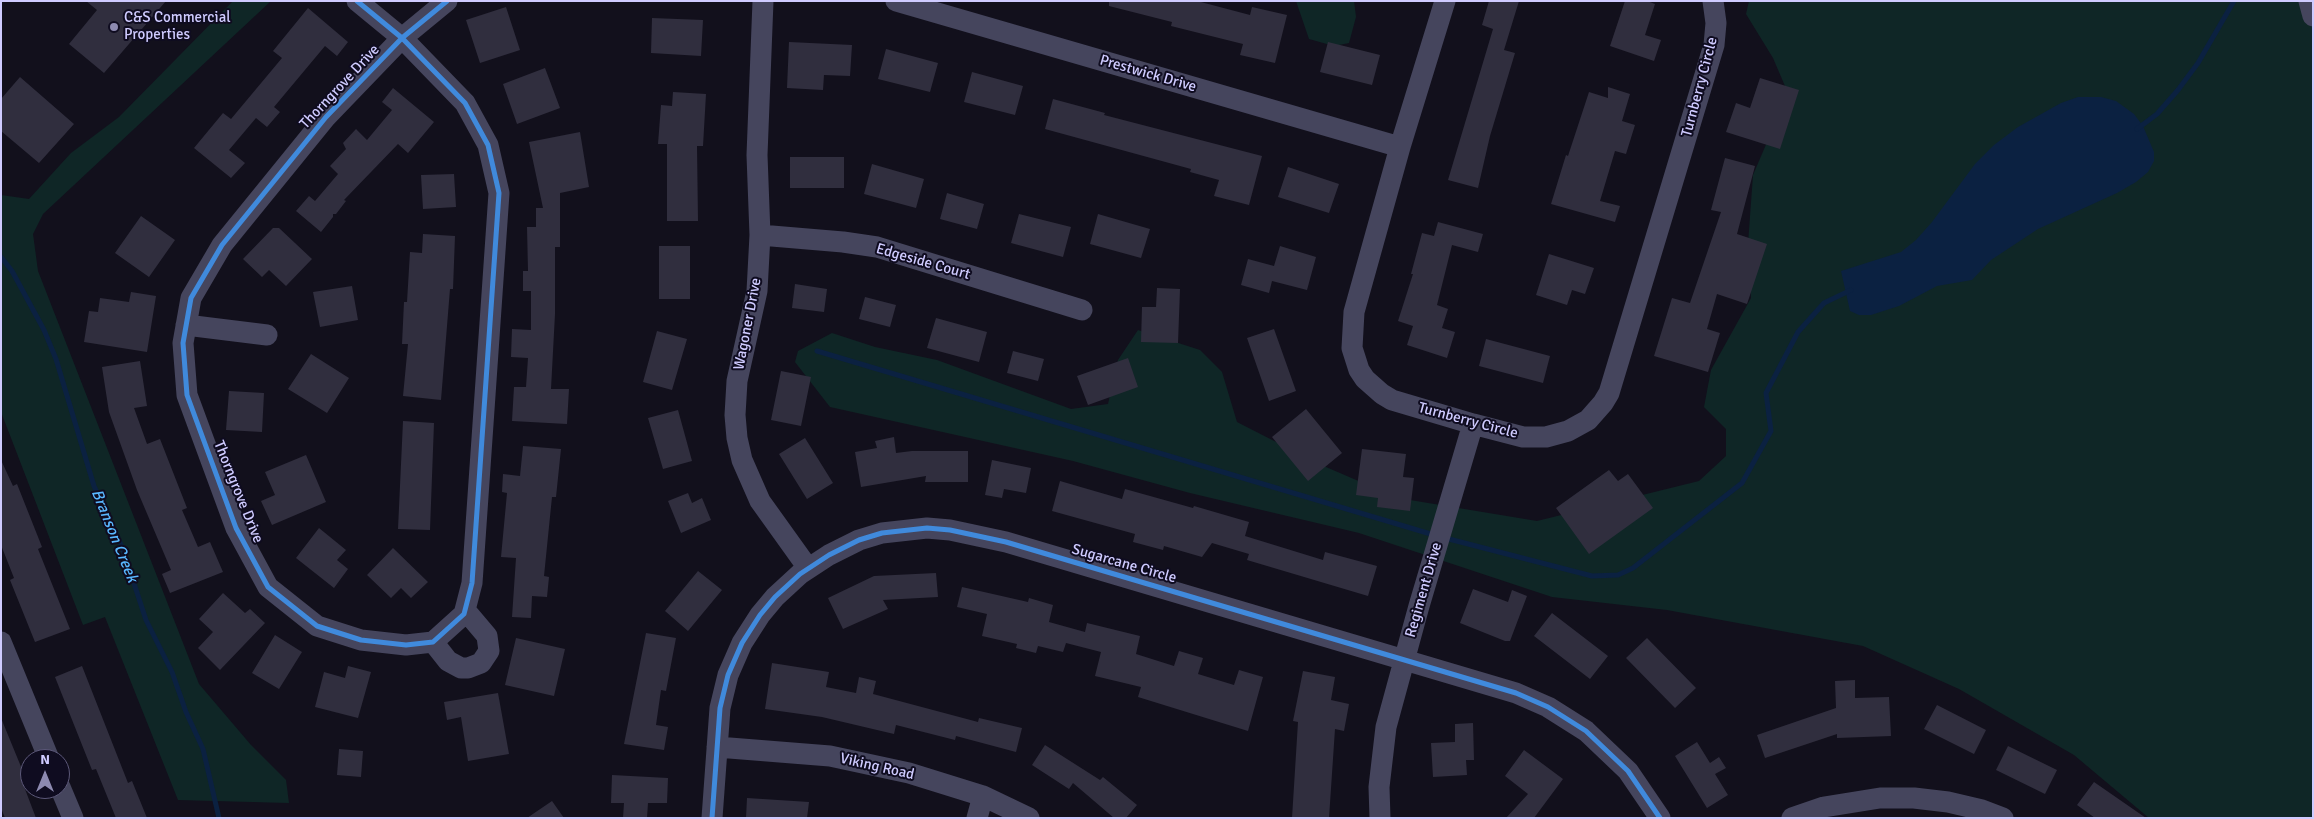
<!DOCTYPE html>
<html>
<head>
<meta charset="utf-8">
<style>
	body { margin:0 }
	#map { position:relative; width:2314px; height:819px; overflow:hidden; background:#12101c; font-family:Signika,sans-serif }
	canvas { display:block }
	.frame { position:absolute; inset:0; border:2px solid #cfcbff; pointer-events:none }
	.north { position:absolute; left:20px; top:749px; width:50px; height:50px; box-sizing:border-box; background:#0f0c20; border:1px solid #5c5879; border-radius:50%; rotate:0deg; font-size:14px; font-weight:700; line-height:20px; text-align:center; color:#cfcbff }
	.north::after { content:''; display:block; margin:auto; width:18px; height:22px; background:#8d8ab0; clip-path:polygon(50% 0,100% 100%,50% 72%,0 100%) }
</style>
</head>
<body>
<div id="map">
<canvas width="2314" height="819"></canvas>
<div class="frame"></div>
<div class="north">N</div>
</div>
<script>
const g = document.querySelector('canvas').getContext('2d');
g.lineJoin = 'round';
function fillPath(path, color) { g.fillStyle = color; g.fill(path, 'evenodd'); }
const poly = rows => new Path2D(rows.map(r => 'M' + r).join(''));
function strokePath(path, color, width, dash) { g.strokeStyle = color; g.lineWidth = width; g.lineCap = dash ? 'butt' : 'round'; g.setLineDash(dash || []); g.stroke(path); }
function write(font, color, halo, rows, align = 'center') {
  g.font = font + ' Signika,sans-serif'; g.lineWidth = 4; g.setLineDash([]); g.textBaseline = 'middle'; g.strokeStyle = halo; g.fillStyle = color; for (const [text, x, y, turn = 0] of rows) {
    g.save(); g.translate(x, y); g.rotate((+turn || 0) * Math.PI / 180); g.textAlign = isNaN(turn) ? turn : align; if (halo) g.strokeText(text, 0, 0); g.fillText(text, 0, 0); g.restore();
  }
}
const green = poly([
	[233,1,271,1,43,214,33,234,38,271,199,684,251,745,286,780,289,803,178,800,105,617,83,625,1,412,1,195,29,199,71,153,119,117],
	[1296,1,1354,1,1356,17,1349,43,1334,46,1309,39],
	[1749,1,2313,1,2313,818,2149,818,2074,755,1959,689,1863,646,1667,610,1552,597,1359,533,1190,493,1073,461,830,407,795,362,798,351,832,333,875,347,937,360,1071,409,1108,404,1118,360,1138,330,1200,350,1222,372,1237,422,1319,464,1398,498,1537,521,1699,481,1726,456,1726,429,1704,407,1711,370,1751,298,1748,244,1753,175,1788,93,1773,58,1746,14]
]);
const water = poly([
	[2078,97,2101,97,2116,101,2134,114,2143,126,2154,152,2154,161,2148,172,2136,182,2117,193,2038,229,1991,260,1972,280,1937,286,1899,306,1871,315,1859,315,1850,311,1841,271,1901,252,1916,240,1932,222,1975,164,1994,145,2018,127,2061,103]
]);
const stream = poly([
	[2137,129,2157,114,2178,90,2198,63,2234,1],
	[1,257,12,271,44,330,56,359,94,486,122,547,146,620,172,672,186,712,203,749,219,818],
	[817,351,1434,535],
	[1445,538,1592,576,1618,575,1633,568,1742,483,1771,431,1766,393,1798,332,1824,303,1851,290]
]);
const building = poly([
	[86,1,166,1,104,73,69,44,97,10],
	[1109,1,1197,1,1250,15,1252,7,1287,15,1275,63,1240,55,1243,44,1171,26,1172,22,1109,6],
	[1489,1,1519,1,1504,50,1515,53,1490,136,1478,188,1448,180,1493,29,1482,25],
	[1625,1,1647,1,1655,4,1645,35,1661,40,1654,61,1610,46],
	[506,7,520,50,480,63,466,20],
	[308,8,348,42,337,56,325,46,274,107,280,112,267,127,256,118,229,150,245,163,231,178,194,148,223,113,231,119,282,58,273,51],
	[652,18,703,20,701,56,651,53],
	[789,42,852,45,850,76,824,75,823,90,787,88],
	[1328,42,1380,55,1372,85,1320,72],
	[886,49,938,63,930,92,878,79],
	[545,68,560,108,517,124,503,84],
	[972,72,1023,86,1015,115,964,102],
	[20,77,74,124,39,163,1,131,1,99],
	[1760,78,1799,90,1780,149,1726,132,1736,103,1750,108],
	[1608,87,1630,94,1622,121,1635,125,1626,154,1615,151,1600,201,1620,206,1615,222,1551,204,1566,155,1568,156,1589,92,1608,98],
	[393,88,434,122,408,153,398,144,344,200,346,201,336,214,333,214,333,217,321,232,296,211,309,196,315,201,338,174,330,166,346,149,343,143,356,129,367,140,392,110,382,102],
	[673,92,706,94,703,146,697,146,698,221,667,221,667,144,658,144,661,105,672,106],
	[1053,99,1105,113,1104,115,1262,156,1249,205,1214,196,1219,180,1190,172,1191,169,1045,129],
	[580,132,589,187,560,193,560,247,555,247,555,314,551,389,569,389,567,424,512,421,514,387,526,387,528,358,511,357,512,329,531,330,531,291,523,291,523,271,528,271,527,227,536,227,536,208,543,208,529,142],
	[790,157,844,157,844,188,790,188],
	[1725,158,1755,166,1737,234,1767,244,1747,304,1717,294,1707,329,1720,333,1708,372,1654,356,1672,298,1690,303,1721,212,1711,210],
	[872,164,924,179,916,208,864,194],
	[1288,167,1339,184,1329,213,1278,197],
	[454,174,456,207,423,209,421,175],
	[947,193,984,204,977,229,940,219],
	[1019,214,1071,227,1063,257,1011,243],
	[1098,214,1150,229,1141,258,1090,244],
	[141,216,175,240,149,277,115,253],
	[1438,222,1483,234,1478,252,1452,245,1437,305,1448,309,1442,328,1455,332,1447,358,1407,345,1413,326,1398,321,1413,274,1411,274,1422,233,1434,236],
	[273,228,279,228,312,259,286,286,269,270,262,277,243,259],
	[423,234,455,236,453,289,450,289,441,400,403,396,408,344,402,344,404,302,407,302,410,252,422,253],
	[659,246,690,246,690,299,659,299],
	[1280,246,1316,257,1307,290,1272,281,1269,293,1241,285,1248,259,1274,266],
	[1549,254,1594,268,1585,294,1572,290,1567,305,1536,295],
	[795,284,827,289,824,312,792,308],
	[352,286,358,320,320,327,313,292],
	[1157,288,1180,289,1178,343,1141,342,1142,307,1156,307],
	[131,292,156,296,147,352,84,342,89,311,98,312,100,298,129,302],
	[865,297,896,305,890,327,859,319],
	[936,318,987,332,979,362,927,348],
	[1274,329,1296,391,1269,401,1247,338],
	[657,331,687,339,672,390,643,382],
	[1486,339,1550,356,1543,383,1479,366],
	[1013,351,1044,359,1038,381,1007,373],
	[311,354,349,378,327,413,288,389],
	[1128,358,1138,387,1088,405,1077,376],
	[140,361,147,406,134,408,147,444,160,439,187,508,182,510,198,547,210,542,223,572,170,593,162,574,171,570,137,490,109,412,102,367],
	[781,371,811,377,801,426,771,420],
	[229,391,264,393,262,432,226,430],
	[1306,409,1342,453,1308,481,1272,437],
	[678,410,692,461,663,469,648,418],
	[403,421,434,423,430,530,398,529],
	[894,437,896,453,912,451,968,451,968,482,925,482,926,476,861,487,855,452,877,448,875,441],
	[805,438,833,483,807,499,779,454],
	[523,446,561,449,556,497,552,497,544,576,549,577,547,597,532,596,531,618,512,617,516,558,501,557,507,493,502,492,503,474,520,476],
	[1362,449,1406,454,1403,477,1414,478,1410,511,1377,507,1378,498,1356,495],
	[306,455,326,502,272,525,261,501,275,495,265,472],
	[1,460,13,486,17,484,42,547,38,549,70,629,35,642,10,580,14,578,1,545],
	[992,460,1031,468,1026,493,1004,489,1002,498,985,495],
	[1609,470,1618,481,1628,474,1653,508,1589,554,1556,508],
	[1060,481,1122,499,1125,489,1193,508,1194,506,1249,522,1245,536,1323,560,1325,552,1377,566,1368,596,1247,560,1249,554,1212,543,1202,557,1164,546,1163,550,1133,542,1135,534,1052,511],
	[688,493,692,503,702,498,711,520,681,533,668,501],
	[319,528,346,550,337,560,348,569,334,588,296,558],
	[393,548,428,582,411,598,401,588,391,598,367,575],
	[698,571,722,590,688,631,665,611],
	[936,573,938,597,883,600,888,609,843,629,828,598,874,576],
	[962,587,1028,602,1029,598,1053,605,1049,622,1085,632,1087,623,1140,636,1136,654,1174,666,1179,651,1203,658,1198,674,1234,685,1239,670,1263,677,1248,731,1138,697,1141,687,1095,676,1101,652,1066,643,1063,652,1038,646,1036,653,1016,648,1017,644,982,636,987,614,957,607],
	[1473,589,1508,602,1512,590,1527,596,1510,641,1505,641,1460,623],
	[223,593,245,613,250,609,265,623,220,670,198,648,213,632,199,619],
	[1552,613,1608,656,1590,679,1534,636],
	[646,633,676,638,666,691,661,690,656,725,668,727,664,750,624,744],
	[275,635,302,652,279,689,252,673],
	[516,638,565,649,554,696,505,685],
	[1647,638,1696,688,1675,708,1626,658],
	[772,663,829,672,826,687,856,693,859,677,876,681,873,694,978,722,979,718,1022,728,1016,752,956,736,955,740,896,725,894,734,822,717,765,709],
	[82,666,128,783,132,781,147,818,116,818,96,769,92,770,55,677],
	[348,666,371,672,358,718,315,707,324,672,345,678],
	[1303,671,1335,677,1331,700,1349,704,1344,731,1335,729,1329,818,1292,818,1298,722,1293,721],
	[1855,680,1855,698,1889,697,1891,736,1837,738,1837,734,1765,758,1757,735,1836,708,1835,681],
	[498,693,509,754,468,761,461,717,447,720,444,702],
	[1937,705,1986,730,1974,754,1924,729],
	[1,718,24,774,20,776,36,818,5,818,1,808],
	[1473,723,1474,760,1466,760,1467,775,1433,777,1431,743,1455,742,1455,724],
	[1697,742,1710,763,1719,757,1726,768,1715,774,1728,795,1707,808,1675,756],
	[1045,745,1100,780,1103,777,1137,805,1126,818,1114,818,1073,783,1069,789,1032,765],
	[2008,746,2057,770,2045,794,1996,770],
	[339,749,363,751,361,777,337,775],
	[1524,750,1563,779,1534,818,1506,818,1528,794,1505,776],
	[612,775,668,778,667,803,648,803,647,818,623,818,624,803,611,803],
	[2094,782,2146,818,2095,818,2077,805],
	[747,798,809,802,807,818,746,818],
	[552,801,564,818,527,818]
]);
const minor = poly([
	[357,1,402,38,465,103,488,145,499,193,472,583,464,614,433,642,406,645,361,640,317,626,268,587,236,528,187,395,183,343,191,298,222,245,326,117,402,38,447,1],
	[763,1,757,155,760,235,757,291,737,381,735,415,737,438,742,460,760,501,808,568],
	[896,1,1400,147],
	[1445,1,1400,147,1354,312,1352,348,1359,370,1365,379,1382,394,1392,400,1473,424,1523,437,1546,437,1568,431,1588,420,1603,403,1609,393,1714,45,1716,23,1713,1],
	[2309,1,2313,16],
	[760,235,843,242,877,247,1082,310],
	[186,325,267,335],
	[1,642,49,759],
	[433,642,448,661,461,668,468,668,481,663,489,651,487,636,465,610],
	[717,747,830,756,909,773,983,796,1029,818],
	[60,787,73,818],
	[712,818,720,708,728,675,742,643,760,615,775,597,800,574,829,555,859,540,882,533,927,528,950,530,1006,542,1516,693,1548,707,1586,731,1628,771,1660,818],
	[977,818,983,796],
	[1380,818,1379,787,1386,727,1419,606,1473,424],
	[1792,818,1824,807,1880,798,1914,798,1948,802,1982,810,2003,818]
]);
const cycleway = poly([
	[357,1,402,38,465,103,488,145,499,193,472,583,464,614,433,642,406,645,361,640,317,626,268,587,236,528,187,395,183,343,191,298,222,245,326,117,402,38,447,1],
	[712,818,720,708,728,675,742,643,760,615,775,597,800,574,829,555,859,540,882,533,927,528,950,530,1006,542,1516,693,1548,707,1586,731,1628,771,1660,818]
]);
const markers = [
	[114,27,5,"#8d8ab0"]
];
const poiNames = [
	["C&S Commercial",124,18],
	["Properties",124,35]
];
const streetNames = [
	["Prestwick Drive",1148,74,16],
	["Thorngrove Drive",340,87,-47],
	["Turnberry Circle",1700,87,-75],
	["Edgeside Court",923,262,16],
	["Wagoner Drive",748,324,-79],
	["Turnberry Circle",1468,421,15],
	["Thorngrove Drive",238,492,68],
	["Sugarcane Circle",1124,564,16],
	["Regiment Drive",1424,590,-74],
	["Viking Road",877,767,13]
];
const waterNames = [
	["Branson Creek",114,536,68]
];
fillPath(green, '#0f2626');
fillPath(water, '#0b2141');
strokePath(stream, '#0b2141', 5);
fillPath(building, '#302e3e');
strokePath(minor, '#45455d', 21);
strokePath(cycleway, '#408adc', 5);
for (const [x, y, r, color] of markers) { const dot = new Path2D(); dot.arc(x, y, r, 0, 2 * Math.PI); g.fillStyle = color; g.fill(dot); strokePath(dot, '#0f0c20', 2); }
write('15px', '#cfcbff', '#0f0c20', poiNames, 'left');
write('15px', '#cfcbff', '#0f0c20', streetNames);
write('italic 16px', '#59b7ff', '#0f0c20', waterNames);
</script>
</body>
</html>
